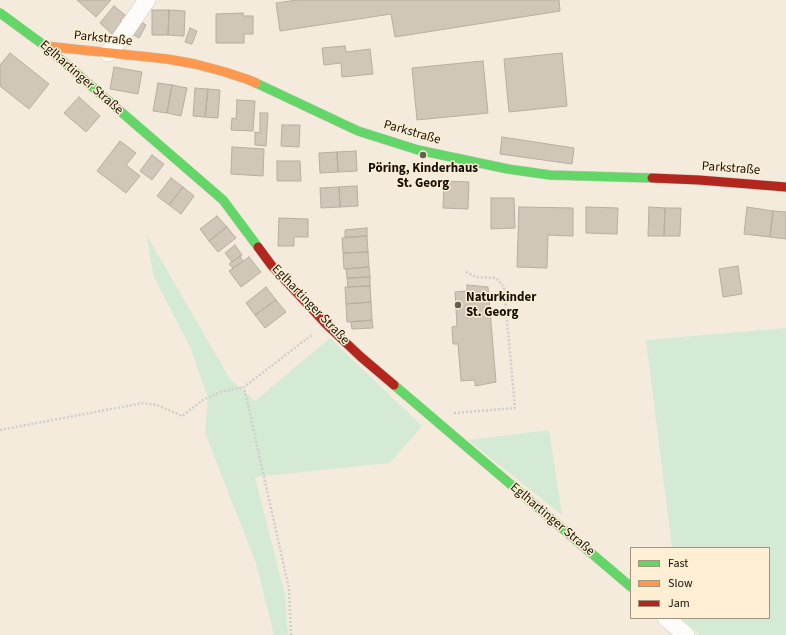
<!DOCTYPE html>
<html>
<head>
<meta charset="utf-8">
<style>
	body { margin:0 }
	#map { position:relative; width:786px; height:635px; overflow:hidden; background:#f4ebdd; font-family:"Source Sans 3",sans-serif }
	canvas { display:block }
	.legend { position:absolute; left:630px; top:547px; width:140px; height:72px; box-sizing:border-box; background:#feeed3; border:1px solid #a19581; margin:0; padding:5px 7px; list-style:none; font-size:12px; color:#151007 }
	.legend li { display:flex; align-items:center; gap:8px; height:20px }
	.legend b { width:20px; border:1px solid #a19581 }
</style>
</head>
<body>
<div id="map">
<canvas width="786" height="635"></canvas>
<ul class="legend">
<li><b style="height:5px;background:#63d668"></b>Fast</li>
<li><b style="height:5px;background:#ff974d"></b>Slow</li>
<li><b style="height:5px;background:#b3261e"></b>Jam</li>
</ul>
</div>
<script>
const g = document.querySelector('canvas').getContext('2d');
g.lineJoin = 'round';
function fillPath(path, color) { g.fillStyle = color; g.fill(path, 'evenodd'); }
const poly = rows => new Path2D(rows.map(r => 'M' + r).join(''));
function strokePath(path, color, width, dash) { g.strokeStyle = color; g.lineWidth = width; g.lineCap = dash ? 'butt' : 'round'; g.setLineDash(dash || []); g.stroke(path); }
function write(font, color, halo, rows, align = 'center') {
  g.font = font + ' "Source Sans 3",sans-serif'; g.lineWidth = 3; g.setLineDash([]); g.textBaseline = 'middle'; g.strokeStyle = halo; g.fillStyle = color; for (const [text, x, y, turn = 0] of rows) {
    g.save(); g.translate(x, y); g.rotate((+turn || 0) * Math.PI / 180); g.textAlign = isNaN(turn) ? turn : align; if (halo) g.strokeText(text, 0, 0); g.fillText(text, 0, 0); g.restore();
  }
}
const green = poly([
	[146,234,230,379,255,401,330,338,422,426,390,463,255,477,285,595,288,635,274,635,256,563,205,433,208,398,190,347,154,277],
	[786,328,786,635,700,635,681,619,681,618,769,618,769,548,672,548,646,340],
	[549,430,562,515,468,440]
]);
const building = poly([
	[77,0,111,0,96,17,77,0],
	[297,0,559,0,560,11,395,37,391,14,280,31,276,3,297,0],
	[114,6,125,15,120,21,124,24,114,36,100,23,114,6],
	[152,10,169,10,168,35,152,35,152,10],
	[169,10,185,11,184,36,168,35,169,10],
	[243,13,243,16,253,16,253,34,244,34,244,43,216,43,216,14,243,13],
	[139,21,146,25,139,38,132,34,139,21],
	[190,28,197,31,192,44,185,42,190,28],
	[345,46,346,52,370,49,373,74,342,77,341,63,324,65,322,48,345,46],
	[10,53,49,84,29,109,0,86,0,65,10,53],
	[562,53,567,106,509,112,504,59,562,53],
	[483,61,488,113,417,120,412,68,483,61],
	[114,67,142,72,138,94,110,89,114,67],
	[158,83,172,85,167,113,153,111,158,83],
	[172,85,187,88,181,116,167,113,172,85],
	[195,88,208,89,205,117,193,116,195,88],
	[208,89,220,90,218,118,205,117,208,89],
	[79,97,100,116,86,132,64,113,79,97],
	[237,100,255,101,253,131,231,130,232,118,236,119,237,100],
	[260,113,268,113,266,146,255,145,255,132,260,133,260,113],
	[282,125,300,125,299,147,281,146,282,125],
	[502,137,574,148,572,164,500,154,502,137],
	[120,141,136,153,126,165,140,176,126,193,97,171,120,141],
	[232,147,264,149,263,176,231,174,232,147],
	[356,151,357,171,338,172,337,152,356,151],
	[337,152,338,172,320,173,319,153,337,152],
	[152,155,164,164,152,180,140,171,152,155],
	[277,161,300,161,301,181,277,181,277,161],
	[171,178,183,187,169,205,157,196,171,178],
	[444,181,469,182,468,209,443,208,444,181],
	[357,186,358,206,340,207,339,187,357,186],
	[183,187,194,196,181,214,169,205,183,187],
	[339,187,340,207,321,208,320,188,339,187],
	[491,198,514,198,515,228,491,229,491,198],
	[519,207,573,208,573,236,548,235,547,268,517,267,519,207],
	[586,207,618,208,617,234,586,233,586,207],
	[649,207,665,208,664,236,648,236,649,207],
	[747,207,773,211,770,237,744,234,747,207],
	[665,208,681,208,680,236,664,236,665,208],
	[773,211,786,212,786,239,770,237,773,211],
	[217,216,227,227,209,241,200,229,217,216],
	[279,218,308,219,308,237,294,237,294,246,278,246,279,218],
	[227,227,236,238,218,252,209,241,227,227],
	[367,228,367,236,345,237,345,230,367,228],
	[367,236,368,252,343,253,342,238,367,236],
	[235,245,242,255,232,262,225,253,235,245],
	[368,252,369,267,344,269,343,253,368,252],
	[240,256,243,261,233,268,229,264,240,256],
	[249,257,261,272,241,287,229,271,249,257],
	[738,266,742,294,723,297,719,269,738,266],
	[369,267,370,277,347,278,346,269,369,267],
	[370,277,370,286,348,287,347,278,370,277],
	[467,285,488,287,496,382,475,386,475,380,461,381,458,344,453,344,452,327,457,326,455,292,467,291,467,285],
	[370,286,371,302,346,304,345,287,370,286],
	[266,287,276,300,255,315,246,303,266,287],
	[276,300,286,312,265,328,255,315,276,300],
	[371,302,372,320,347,322,346,304,371,302],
	[372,320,373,328,352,329,351,322,372,320]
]);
const path = poly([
	[454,413,515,408,504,287,496,278,476,277,464,271],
	[0,430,143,403,157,405,182,416,203,400,220,392,244,387],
	[291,635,289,589,244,387,313,334]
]);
const street = poly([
	[108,53,120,39,147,0],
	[666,618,686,635]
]);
const fast = poly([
	[0,13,45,46,223,200,258,247],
	[256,83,358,131,418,150,508,169,550,175,652,178],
	[394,385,631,587]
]);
const slow = poly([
	[45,46,167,59,195,64,225,72,249,80,256,83]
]);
const jam = poly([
	[652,178,699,180,786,187],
	[258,247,272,266,326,324,361,357,394,385]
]);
const markers = [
	[423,155,4,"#635d52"],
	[458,305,4,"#635d52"]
];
const streetNames = [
	["Parkstraße",103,39,6],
	["Eglhartinger Straße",81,78,41],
	["Parkstraße",412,133,16],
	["Parkstraße",731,169,4],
	["Eglhartinger Straße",310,305,46],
	["Eglhartinger Straße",552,520,40]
];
const poiNames = [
	["Pöring, Kinderhaus",423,169],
	["St. Georg",423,184],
	["Naturkinder",466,298,"left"],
	["St. Georg",466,313,"left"]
];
fillPath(green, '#d4ead5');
fillPath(building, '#d0c7b8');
strokePath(building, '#b5aea3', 1);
strokePath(street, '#cdc6bb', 18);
strokePath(fast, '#cdc6bb', 10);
strokePath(slow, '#cdc6bb', 10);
strokePath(jam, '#cdc6bb', 10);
strokePath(path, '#d0ceca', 2.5, [2, 2]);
strokePath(street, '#fdfcfa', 17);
strokePath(fast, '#63d668', 9);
strokePath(slow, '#ff974d', 9);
strokePath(jam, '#b3261e', 9);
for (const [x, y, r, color] of markers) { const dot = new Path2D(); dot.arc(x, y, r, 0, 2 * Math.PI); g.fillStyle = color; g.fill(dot); strokePath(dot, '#feeed3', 1.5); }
write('13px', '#151007', '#feeed3', streetNames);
write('bold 13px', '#151007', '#feeed3', poiNames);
</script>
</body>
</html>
